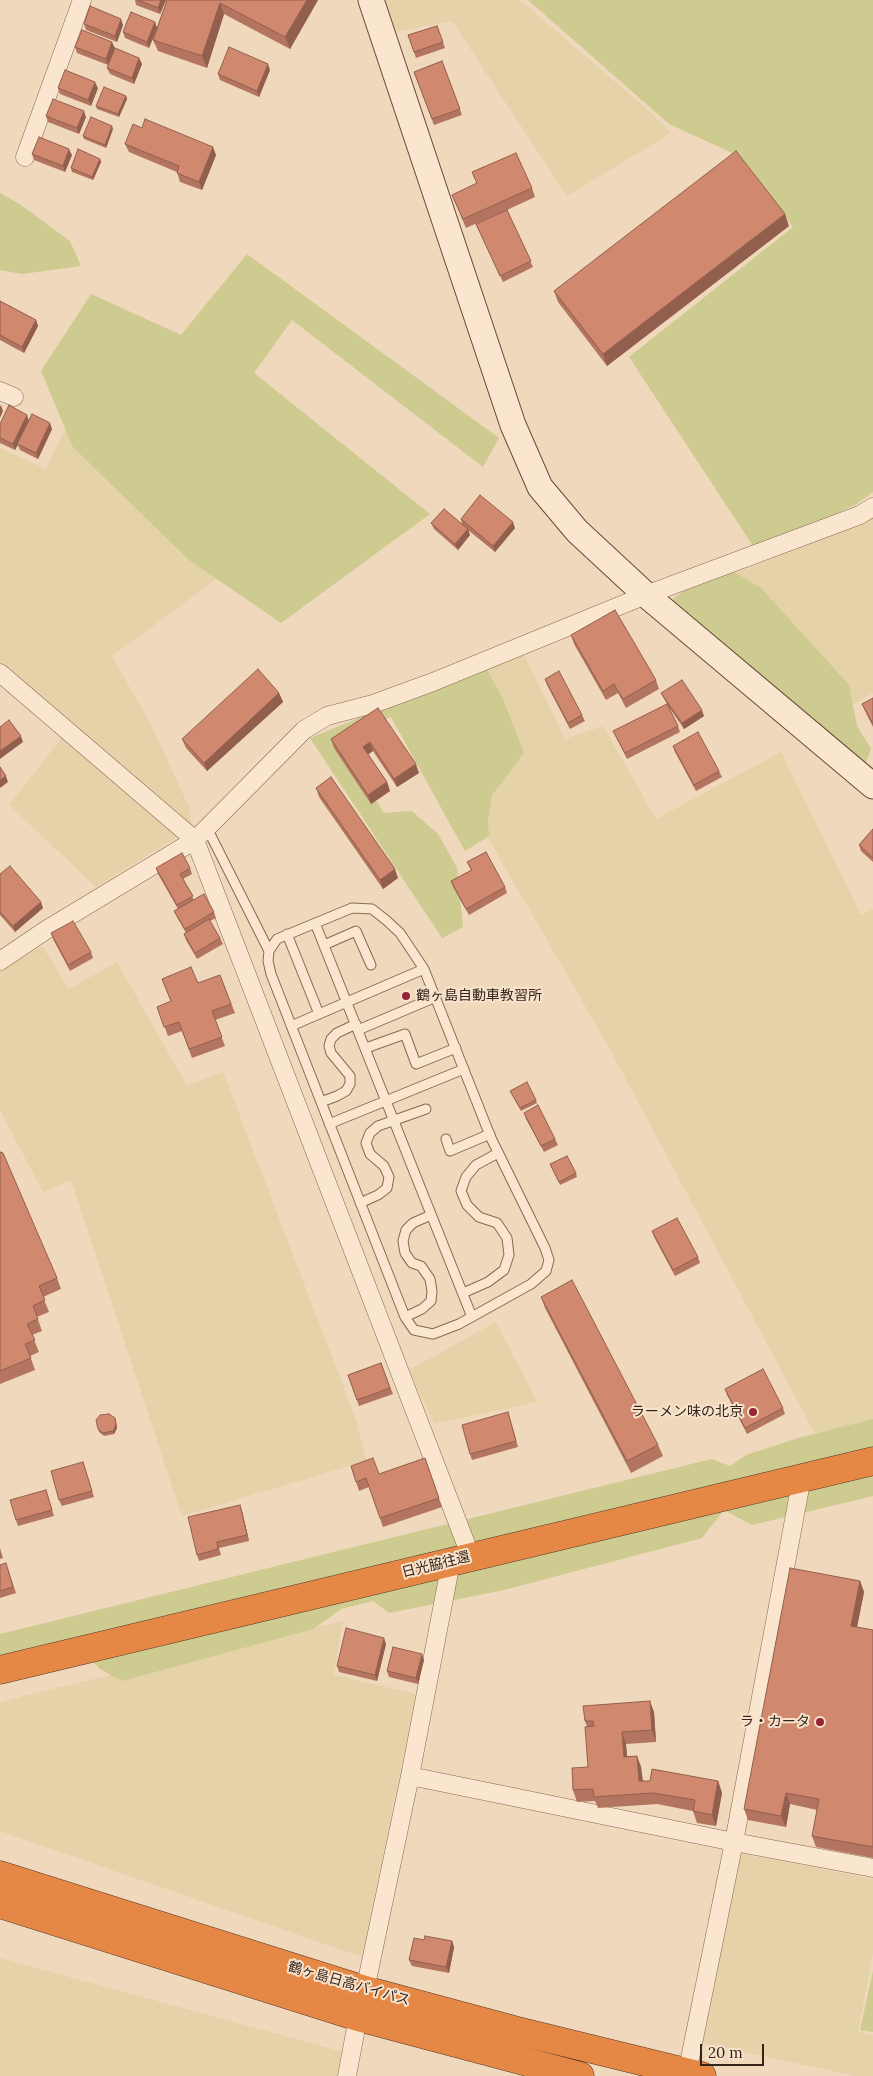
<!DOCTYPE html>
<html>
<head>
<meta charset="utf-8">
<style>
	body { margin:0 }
	#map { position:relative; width:873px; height:2076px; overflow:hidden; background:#efd8bb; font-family:Lora,serif }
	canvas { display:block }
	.scale { position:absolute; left:700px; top:2044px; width:64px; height:22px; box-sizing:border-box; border:2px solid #35231a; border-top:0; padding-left:6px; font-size:15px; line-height:18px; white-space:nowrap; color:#35231a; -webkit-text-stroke:4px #f7e3cb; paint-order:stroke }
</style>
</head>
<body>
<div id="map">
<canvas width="873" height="2076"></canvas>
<div class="scale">20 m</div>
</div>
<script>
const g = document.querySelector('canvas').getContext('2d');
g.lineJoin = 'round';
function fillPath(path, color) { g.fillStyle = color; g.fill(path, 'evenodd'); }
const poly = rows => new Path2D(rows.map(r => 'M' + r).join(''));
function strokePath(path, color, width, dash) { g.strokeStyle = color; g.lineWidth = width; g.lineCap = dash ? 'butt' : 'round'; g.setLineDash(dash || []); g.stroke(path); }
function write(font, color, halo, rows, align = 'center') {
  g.font = font + ' Lora,"Noto Sans JP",serif'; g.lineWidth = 4; g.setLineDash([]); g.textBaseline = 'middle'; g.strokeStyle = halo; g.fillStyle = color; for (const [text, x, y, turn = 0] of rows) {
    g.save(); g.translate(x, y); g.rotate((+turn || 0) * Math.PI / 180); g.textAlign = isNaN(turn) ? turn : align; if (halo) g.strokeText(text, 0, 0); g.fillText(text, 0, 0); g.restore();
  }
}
const farmland = poly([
	[384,0,520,0,649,111,671,133,567,196,452,21,395,32],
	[68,423,226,572,112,656,152,727,189,807,192,828,96,887,9,805,72,725,0,671,0,448,46,469],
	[873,515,873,693,823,721,674,597,858,525],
	[523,653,565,739,603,726,656,819,781,752,861,915,873,909,873,1433,822,1447,611,1051,411,704],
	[42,946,69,989,117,962,187,1086,223,1072,357,1422,366,1461,182,1516,71,1180,43,1192,0,1110,0,971],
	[496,1322,537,1402,434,1424,409,1370],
	[343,1621,334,1675,416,1694,362,1957,0,1831,0,1703,26,1695],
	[739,1853,873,1879,873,1953,858,2032,873,2035,873,2076,855,2076,703,2043],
	[0,1958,347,2053,342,2076,0,2076]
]);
const green = poly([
	[528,0,873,0,873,492,857,504,810,526,753,546,629,357,793,227,739,156,669,124],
	[0,193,21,205,70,241,81,266,22,274,0,270],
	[247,254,499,438,483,467,292,320,254,373,430,514,281,623,189,560,73,447,41,371,91,294,181,335],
	[729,569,761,588,849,685,857,726,871,749,865,765,670,601,700,579],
	[485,666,503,699,524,753,492,795,488,821,489,836,465,851,391,717,335,736,384,813,412,811,438,834,457,868,463,927,442,938,310,738],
	[873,1419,873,1496,752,1525,724,1510,702,1538,504,1590,389,1613,373,1601,341,1609,313,1629,122,1681,100,1669,76,1643,0,1660,0,1634,712,1459,730,1466,746,1455,798,1438],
	[873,1971,873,2032,860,2030]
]);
const lane = poly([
	[207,828,269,951],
	[352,908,372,909,386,920,400,933,424,969,491,1138,545,1248,549,1260,546,1271,531,1284,459,1324,433,1334,414,1330,405,1317,271,974,268,961,269,951,277,939,352,908],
	[315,923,472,1317],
	[287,934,319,1014],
	[324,945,356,931,371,965],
	[291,1026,424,969],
	[358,1030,436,997],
	[366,1048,405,1034,416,1064,456,1048],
	[321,1102,337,1096,346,1091,350,1084,350,1076,331,1053,329,1046,331,1039,337,1033,356,1024],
	[329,1124,464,1069],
	[446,1139,450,1151,490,1134],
	[360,1203,378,1195,387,1188,389,1177,384,1166,370,1154,366,1143,370,1133,378,1126,426,1109],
	[463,1293,488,1282,504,1270,509,1255,507,1238,497,1223,479,1217,467,1205,461,1191,466,1177,476,1165,498,1153],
	[405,1317,422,1309,431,1301,432,1291,430,1279,421,1266,412,1263,405,1253,403,1241,406,1230,413,1223,431,1215]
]);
const street = poly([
	[25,157,82,0],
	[0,391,14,397],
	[0,673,195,840,471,1557],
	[0,961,46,930,195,840,304,730,327,716,373,704,433,682,646,595,860,515,873,507],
	[410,1776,734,1842,873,1868],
	[365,1990,410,1776,451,1562],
	[687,2073,734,1842,802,1477],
	[347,2076,358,2017]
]);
const secondary = poly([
	[371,0,513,425,540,487,577,531,646,595,873,786]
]);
const highway = poly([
	[0,1670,873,1461],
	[0,1875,365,1990,514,2030,702,2076],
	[0,1904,358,2017,580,2076]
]);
const wall = poly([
	[135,0,166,0,160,14,136,5],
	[167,0,318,0,290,49,224,14,207,68,158,51,153,40],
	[155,22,157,28,149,48,125,38,123,32],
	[84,24,123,25,117,42,86,30],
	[437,26,445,48,416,58,408,35],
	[75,47,115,48,108,65,77,53],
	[139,58,142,64,134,84,110,74,107,68],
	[442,61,462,115,434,125,414,72],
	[270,70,259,97,220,80,218,74],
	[58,88,98,88,91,106,60,94],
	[126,96,127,99,119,117,97,109,96,106],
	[46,116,86,117,79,134,48,122],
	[113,129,106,148,84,139,83,136],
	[125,144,216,155,202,190,180,182,177,172,129,152],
	[32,154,72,155,65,172,34,160],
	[100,159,101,162,93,180,72,172,71,168],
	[472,172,532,188,535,197,507,210,533,267,503,282,476,224,504,211,466,228,452,195,477,184],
	[789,226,607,366,558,302,554,291],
	[0,301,36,320,38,326,24,353,0,340],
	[29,420,52,429,38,459,20,450,18,445,15,450,0,443,0,424],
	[461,519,515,528,495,552,468,530,470,535,458,550,434,529,431,523,462,524],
	[571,635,656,680,659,689,626,708,618,693,606,700,574,644],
	[545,679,582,715,585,721,570,729,547,685],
	[279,693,283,702,207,771,186,748,182,739],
	[661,693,704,716,684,729,668,706,678,726,680,732,627,759,613,731,667,704,664,699],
	[873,698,873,727,866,713,862,704],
	[378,708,419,773,397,787,373,751,368,754,387,782,390,791,371,804,334,748,331,739],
	[673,746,719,771,722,777,696,791,675,752],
	[316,788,398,878,383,889,319,797],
	[873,829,873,862,861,851,859,845],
	[467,862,505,887,507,893,469,915,453,887,451,881,471,870],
	[156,868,190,868,192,874,183,879,194,900,214,912,216,918,210,921,220,938,223,944,197,959,186,940,184,934,186,933,177,917,174,911,178,909,158,874],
	[0,874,43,908,15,932,0,915],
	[51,933,91,952,93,958,70,971,53,939],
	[220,975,235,1013,215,1020,225,1046,192,1058,182,1031,168,1036,157,1007,171,1002,162,979,198,983],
	[510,1091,536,1100,537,1103,521,1111],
	[524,1113,555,1139,558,1145,544,1152,526,1119],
	[0,1152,57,1278,61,1289,43,1297,49,1312,37,1317,42,1331,32,1335,39,1352,30,1356,35,1370,0,1384],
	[550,1164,576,1173,577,1177,560,1185],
	[652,1231,698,1257,700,1263,675,1276,654,1237],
	[541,1297,658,1445,663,1456,631,1473,545,1308],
	[381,1363,393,1394,359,1406,348,1375],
	[725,1389,783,1408,785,1414,747,1434,727,1395],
	[508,1412,518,1447,472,1460,470,1454],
	[116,1421,117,1428,114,1434,104,1436,99,1432,98,1429],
	[425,1458,442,1507,383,1527,369,1487,359,1491,351,1466,379,1474],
	[83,1462,94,1497,62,1506,59,1500],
	[46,1490,54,1516,18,1526,16,1520],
	[242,1511,249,1541,219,1548,221,1555,199,1561,197,1555],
	[0,1548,3,1558,0,1559],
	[0,1565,8,1569,16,1593,0,1598],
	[860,1581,864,1592,857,1627,873,1630,873,1858,816,1847,812,1836,817,1810,790,1804,786,1827,748,1820,744,1809],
	[386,1644,377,1681,339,1672,337,1666],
	[424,1660,418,1684,389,1677,387,1671],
	[654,1712,656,1742,626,1744,627,1756,637,1756,641,1767,643,1781,718,1781,722,1793,716,1826,697,1823,693,1811,657,1804,598,1808,595,1801,577,1802,573,1790,588,1767,587,1727,585,1721],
	[424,1940,452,1941,454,1947,449,1973,412,1966,409,1960]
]);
const shadedWall = poly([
	[161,0,166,0,160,14,158,8],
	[307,0,318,0,290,49,285,37],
	[220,3,224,14,207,68,202,56],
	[121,19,123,25,117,42,115,36],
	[155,22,157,28,149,48,147,42],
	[112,42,115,48,108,65,106,59],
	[139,58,142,64,134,84,132,78],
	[268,64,270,70,259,97,257,91],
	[95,82,98,88,91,106,88,100],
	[126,96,127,99,119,117,118,114],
	[84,111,86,117,79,134,77,128],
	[112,126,113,129,106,148,105,145],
	[213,147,216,155,202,190,199,182],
	[69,149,72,155,65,172,63,166],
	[100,159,101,162,93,180,92,177],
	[785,214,789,226,607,366,603,354],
	[36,320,38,326,24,353,22,347],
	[1,405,3,411,0,418,0,407],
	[27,415,29,421,15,450,13,444],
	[50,423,52,429,38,459,36,453],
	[513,522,515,528,495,552,493,546],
	[468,529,470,535,458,550,455,544],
	[279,693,283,702,207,771,204,763],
	[702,710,704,716,684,729,682,723],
	[21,736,23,742,0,759,0,751],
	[370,742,373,751,366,756,363,747],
	[416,764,419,773,397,787,394,779],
	[6,776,8,782,0,788,0,780],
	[387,782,390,791,371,804,368,795],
	[395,869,398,878,383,889,380,880],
	[41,902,43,908,15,932,13,926],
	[115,1418,117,1428,114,1434,113,1431],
	[240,1505,242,1511,249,1541,247,1535],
	[860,1581,864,1592,855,1637,851,1626],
	[384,1638,386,1644,377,1681,375,1675],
	[422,1654,424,1660,418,1684,416,1678],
	[650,1701,654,1712,656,1742,652,1730],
	[622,1732,626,1744,628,1768,624,1757],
	[637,1756,641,1767,644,1793,639,1781],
	[718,1781,722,1793,716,1826,712,1815],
	[786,1793,790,1804,786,1827,781,1816],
	[452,1941,454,1947,449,1973,446,1967]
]);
const building = poly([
	[138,0,161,0,158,8,138,0],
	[167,0,307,0,285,37,220,3,202,56,153,40,167,0],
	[90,6,121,19,115,36,84,24,90,6],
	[131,12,155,22,147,42,123,32,131,12],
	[437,26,443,42,414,52,408,35,437,26],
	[82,30,112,42,106,59,75,47,82,30],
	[229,47,268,64,257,91,218,74,229,47],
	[115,48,139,58,132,78,107,68,115,48],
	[442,61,460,109,432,119,414,72,442,61],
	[65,70,95,82,88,100,58,88,65,70],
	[104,87,126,96,118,114,96,106,104,87],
	[53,99,84,111,77,128,46,116,53,99],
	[91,117,112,126,105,145,83,136,91,117],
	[145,119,213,147,199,182,177,173,179,166,125,144,133,124,142,128,145,119],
	[39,137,69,149,63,166,32,154,39,137],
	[78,149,100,159,92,177,71,168,78,149],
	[736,151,785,214,603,354,554,291,736,151],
	[516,153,532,188,463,219,452,195,477,183,472,172,516,153],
	[507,210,531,261,500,276,476,224,507,210],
	[0,301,36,320,22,347,0,335,0,301],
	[9,405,27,415,13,444,0,438,0,424,9,405],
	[32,414,50,423,36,453,17,444,32,414],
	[480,495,513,522,493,546,461,519,480,495],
	[444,509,468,529,455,544,431,523,444,509],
	[615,610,656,680,623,699,614,684,603,691,571,635,615,610],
	[258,669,279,693,204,763,182,739,258,669],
	[559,671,582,715,568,723,545,679,559,671],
	[682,680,702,710,682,723,661,693,682,680],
	[873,698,873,724,862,704,873,698],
	[667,704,678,726,625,753,613,731,667,704],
	[378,708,416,764,394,779,370,742,363,747,387,782,368,795,331,739,378,708],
	[9,720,21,736,0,751,0,727,9,720],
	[698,732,719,771,694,785,673,746,698,732],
	[0,767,6,776,0,780,0,767],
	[331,777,395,869,380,880,316,788,331,777],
	[873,829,873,858,859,845,873,829],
	[486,852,505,887,466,909,451,881,472,870,467,862,486,852],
	[182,853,190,868,180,874,193,896,177,905,156,868,182,853],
	[10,866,41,902,13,926,0,912,0,874,10,866],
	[204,894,214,912,185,929,174,911,204,894],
	[209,919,220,938,195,953,184,934,209,919],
	[73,921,91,952,68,965,51,933,73,921],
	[191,967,198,983,220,975,231,1004,212,1011,222,1037,189,1049,179,1022,164,1027,157,1007,171,1001,162,979,191,967],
	[527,1082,536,1100,520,1108,510,1091,527,1082],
	[538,1105,555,1139,541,1146,524,1113,538,1105],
	[0,1152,3,1153,57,1278,39,1286,45,1300,33,1306,38,1319,27,1324,35,1340,25,1344,31,1358,0,1371,0,1152],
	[567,1156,576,1173,559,1182,550,1164,567,1156],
	[677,1218,698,1257,673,1270,652,1231,677,1218],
	[572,1280,658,1445,627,1461,541,1297,572,1280],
	[381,1363,390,1388,357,1400,348,1375,381,1363],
	[763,1369,783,1408,745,1428,725,1389,763,1369],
	[508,1412,516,1441,470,1454,462,1425,508,1412],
	[109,1414,115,1418,116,1425,113,1431,103,1433,98,1429,96,1420,100,1415,109,1414],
	[373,1458,379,1474,425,1458,439,1498,380,1518,366,1478,356,1482,351,1466,373,1458],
	[83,1462,92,1491,59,1500,51,1471,83,1462],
	[46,1490,52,1510,16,1520,10,1500,46,1490],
	[240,1505,247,1535,217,1542,218,1549,197,1555,188,1517,240,1505],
	[6,1563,13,1587,0,1591,0,1565,6,1563],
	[790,1568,860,1581,851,1626,873,1630,873,1847,812,1836,819,1799,786,1793,781,1816,744,1809,790,1568],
	[346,1628,384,1638,375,1675,337,1666,346,1628],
	[393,1647,422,1654,416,1678,387,1671,393,1647],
	[650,1701,652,1730,622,1732,624,1757,637,1756,639,1781,650,1781,652,1769,718,1781,712,1815,693,1811,695,1800,653,1793,594,1797,593,1789,573,1790,572,1768,588,1767,585,1727,594,1726,593,1721,585,1721,583,1706,650,1701],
	[425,1936,452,1941,446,1967,409,1960,414,1938,424,1940,425,1936]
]);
const markers = [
	[406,996,5,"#992235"],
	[753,1412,5,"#992235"],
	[820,1722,5,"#992235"]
];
const poiNames = [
	["鶴ヶ島自動車教習所",416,996,"left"],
	["ラーメン味の北京",743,1412],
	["ラ・カータ",810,1722]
];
const streetNames = [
	["日光脇往還",436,1565,-14],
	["鶴ヶ島日高バイパス",349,1984,16]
];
fillPath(farmland, '#e5d2a8');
fillPath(green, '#cdcb8f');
strokePath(lane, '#876854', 11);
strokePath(street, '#876854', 19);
strokePath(secondary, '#694938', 27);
strokePath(highway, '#543729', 29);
strokePath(lane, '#fae6ce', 9);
strokePath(street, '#fae6ce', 18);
strokePath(secondary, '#fae6ce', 25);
strokePath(highway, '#e58745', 28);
fillPath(wall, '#b3755f');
fillPath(shadedWall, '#925f4e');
fillPath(building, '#d0886f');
strokePath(building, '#925f4e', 1);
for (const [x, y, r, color] of markers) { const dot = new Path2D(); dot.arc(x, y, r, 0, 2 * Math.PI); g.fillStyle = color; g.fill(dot); strokePath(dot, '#f7e3cb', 2); }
write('14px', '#35231a', '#f7e3cb', poiNames, 'right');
write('14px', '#35231a', '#f7e3cb', streetNames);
</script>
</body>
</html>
